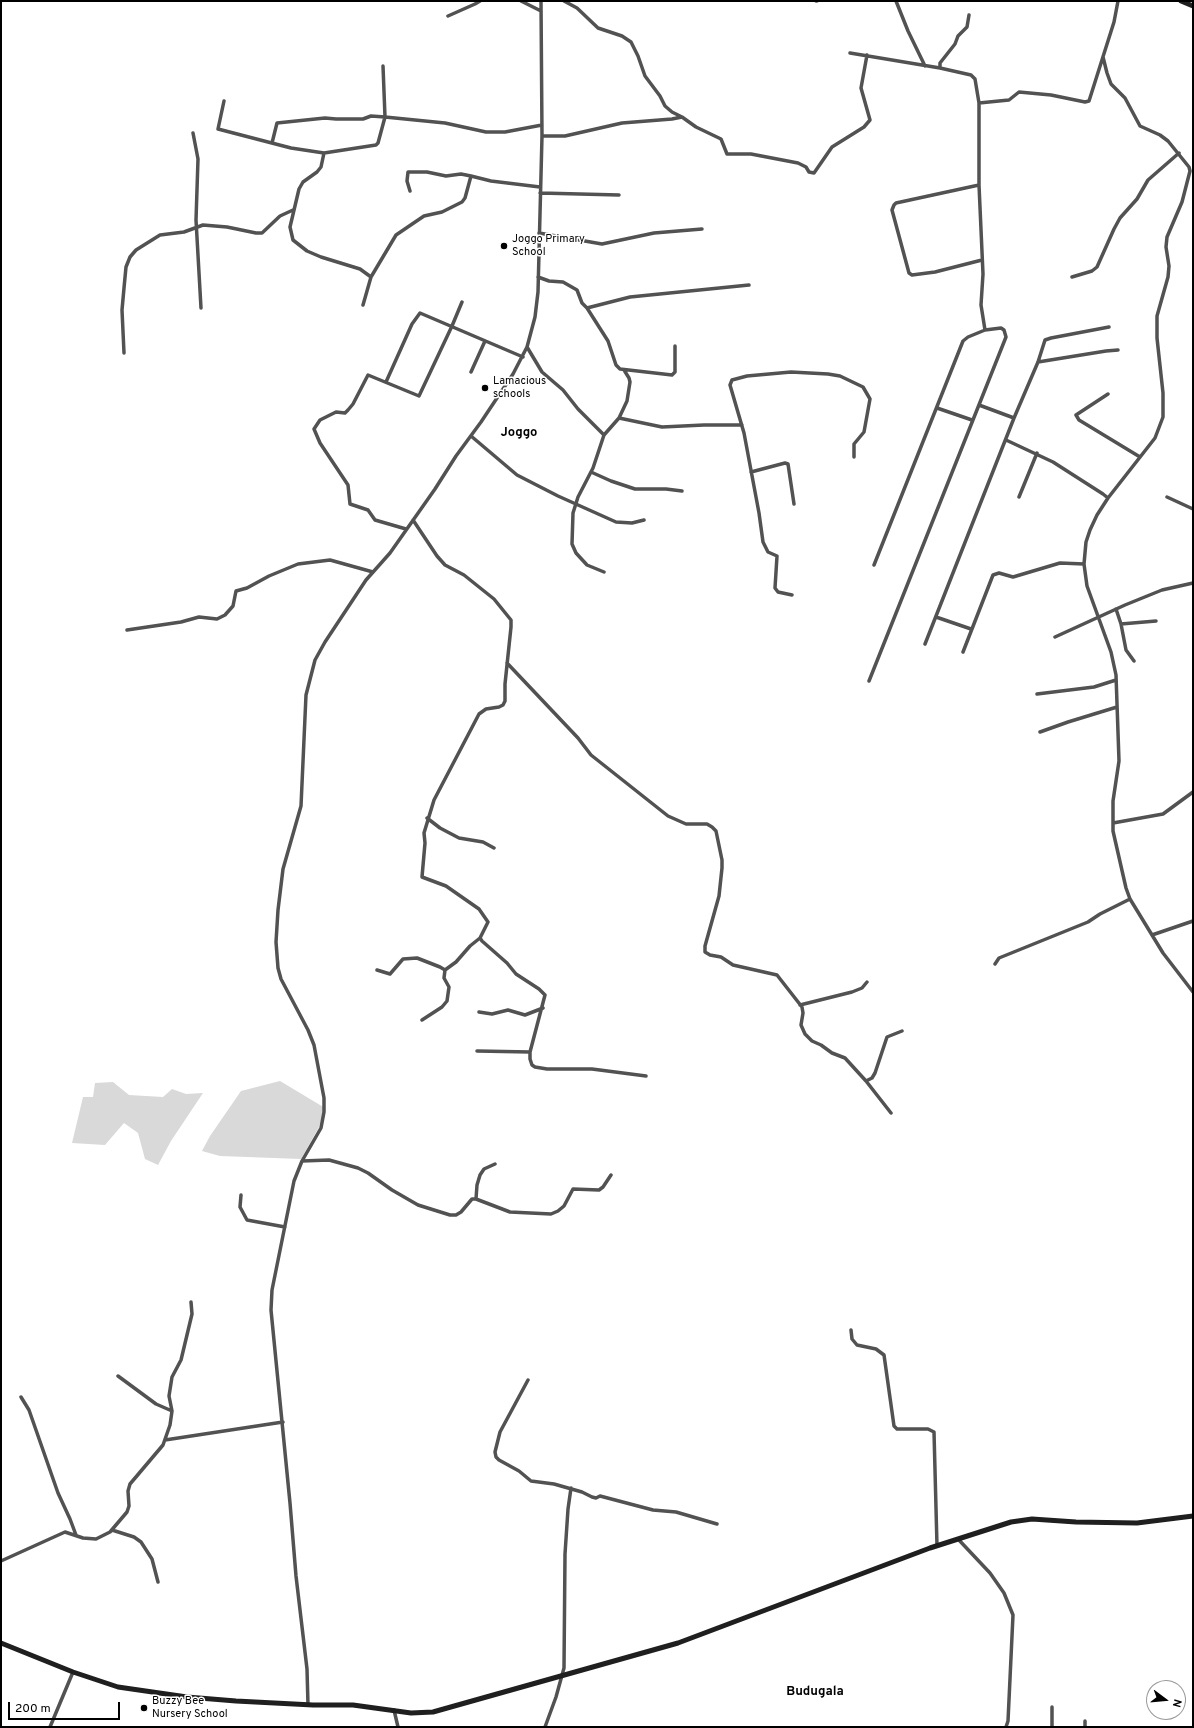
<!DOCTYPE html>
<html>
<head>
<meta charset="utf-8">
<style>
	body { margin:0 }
	#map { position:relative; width:1194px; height:1728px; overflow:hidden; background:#fff; font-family:Overpass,sans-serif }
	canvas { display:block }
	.frame { position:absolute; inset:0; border:2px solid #000; pointer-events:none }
	.north { position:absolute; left:1146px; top:1680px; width:40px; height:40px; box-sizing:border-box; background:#fff; border:1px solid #999; border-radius:50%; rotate:106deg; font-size:11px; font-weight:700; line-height:16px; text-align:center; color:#000 }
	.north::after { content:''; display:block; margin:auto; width:14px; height:18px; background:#000; clip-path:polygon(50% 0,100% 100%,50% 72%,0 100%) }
	.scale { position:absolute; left:8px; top:1702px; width:112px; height:18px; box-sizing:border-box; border:2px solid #000; border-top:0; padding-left:5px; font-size:12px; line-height:14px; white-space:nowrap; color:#000; -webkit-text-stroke:3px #fff; paint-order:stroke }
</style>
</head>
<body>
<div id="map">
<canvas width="1194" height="1728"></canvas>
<div class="frame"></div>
<div class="north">N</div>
<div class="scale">200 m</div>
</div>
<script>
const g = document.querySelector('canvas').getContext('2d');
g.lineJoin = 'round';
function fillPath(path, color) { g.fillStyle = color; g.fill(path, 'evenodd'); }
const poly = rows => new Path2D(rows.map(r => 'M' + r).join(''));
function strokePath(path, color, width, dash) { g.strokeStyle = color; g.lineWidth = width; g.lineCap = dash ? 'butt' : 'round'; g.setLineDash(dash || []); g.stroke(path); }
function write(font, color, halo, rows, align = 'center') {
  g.font = font + ' Overpass,sans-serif'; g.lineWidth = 3; g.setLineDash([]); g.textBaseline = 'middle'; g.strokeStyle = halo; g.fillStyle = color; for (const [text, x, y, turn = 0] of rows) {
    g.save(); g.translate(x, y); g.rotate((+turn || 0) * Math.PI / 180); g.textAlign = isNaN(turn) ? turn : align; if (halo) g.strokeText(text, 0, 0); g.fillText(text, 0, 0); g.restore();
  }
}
const green = poly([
	[280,1081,325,1108,319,1127,301,1159,220,1156,202,1151,210,1136,241,1091],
	[113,1082,129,1095,163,1097,172,1089,186,1094,203,1093,171,1141,158,1165,145,1159,138,1133,124,1123,105,1145,72,1143,83,1097,93,1097,95,1083]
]);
const street = poly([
	[521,1,541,11],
	[564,1,577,8,598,28,622,36,631,42,638,56,645,76,660,96,665,106,672,112,682,117],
	[816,1,817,1],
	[896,1,908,31,925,66],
	[448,16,475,4,480,1],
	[850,53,940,68,971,75,975,79,979,103,979,185,983,274,981,305,985,330],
	[1103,57,1107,73,1111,84,1125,98,1140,126,1160,135,1168,141,1189,167,1190,171,1182,202,1167,237,1166,247,1169,266,1168,277,1157,316,1157,338,1163,393,1163,417,1155,438,1108,498,1097,515,1090,530,1086,542,1084,564,1087,586,1111,652,1116,675,1119,761,1113,801,1113,831,1126,888,1130,899,1163,953,1193,992],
	[940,68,940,63,955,44,958,36,967,27,969,15],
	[224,101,218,129,291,148,324,153],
	[979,103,1009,100,1019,92,1051,95,1085,102,1089,101,1114,22,1118,1],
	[193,133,198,159,196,220,201,308],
	[542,136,565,136,622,123,672,119,682,117,696,127,721,139,727,154,751,154,798,163,806,167,809,172,814,173,832,147,864,127,870,120,861,88,867,55],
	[272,143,277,123,325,118,336,119,363,119,371,116,385,117,383,66],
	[979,185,896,203,894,205,892,210,909,273,912,275,935,272,982,260],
	[410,191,407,181,408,172,427,172,446,176,461,174,471,176],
	[540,193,619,195],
	[539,233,602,244,654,233,702,229],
	[371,277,360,269,321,257,307,251,293,240,290,227,299,189,303,182,317,172,321,167,324,153,376,145,378,143,385,117,445,123,486,132,505,132,542,125],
	[538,277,549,281,563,282,577,290,582,303,587,308,608,341,616,365,620,369,672,375,675,372,675,346],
	[1072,277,1092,271,1097,267,1114,229,1120,218,1137,199,1148,180,1179,153],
	[363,305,371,277,396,235,424,216,442,212,462,202,465,198,471,176,491,181,540,187],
	[587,308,630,297,749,285],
	[527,347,542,372,563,390,578,409,604,435],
	[124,353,122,310,124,288,126,267,130,257,136,250,160,235,184,232,203,225,227,227,256,233,262,233,280,216,293,210],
	[1038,362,1106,351,1118,350],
	[471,372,485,341],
	[386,382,412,324,420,313,523,357],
	[1108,394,1076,415,1079,420,1140,457],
	[979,405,1014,418],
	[937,408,972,420],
	[619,418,662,427,704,425,742,425],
	[471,436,517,475,558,496,616,522,632,523,644,520],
	[1006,440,1053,462,1103,494,1108,498],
	[591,472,611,481,635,489,666,489,682,491],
	[751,472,785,463,788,464,794,504],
	[1019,497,1037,453],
	[1167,497,1193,509],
	[413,520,437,556,445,565,464,575,494,599,511,620,511,627,505,684,505,701,503,705,499,707,486,709,479,714,434,800,424,833,425,843,422,877,446,886,479,909,488,922,480,938,482,941,507,963,516,974,539,989,545,995,530,1052,530,1059,532,1065,535,1067,547,1069,592,1069,646,1076],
	[406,529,375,520,368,510,350,504,348,485,320,443,314,429,320,420,336,412,345,413,348,410,353,404,368,375,419,396,452,326,462,302],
	[604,572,587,565,576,553,572,544,573,513,578,497,593,468,604,435,619,418,627,401,630,382,629,378,624,370],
	[792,595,778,592,775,588,777,556,768,552,763,542,759,513,744,433,730,385,732,380,747,376,791,372,828,374,840,376,863,387,870,399,864,432,854,444,854,457],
	[1116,609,1121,624,1156,621],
	[936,617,971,629],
	[1121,624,1126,650,1134,661],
	[127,630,181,622,199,617,217,619,225,615,233,606,236,591,247,588,269,576,298,564,330,560,373,572],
	[1055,637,1125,605,1162,590,1193,583],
	[925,644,1014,418,1038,362,1045,340,1051,338,1109,327],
	[963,652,993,575,999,573,1013,577,1060,563,1084,564],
	[507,663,578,738,591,755,668,816,686,824,707,824,712,827,716,831,722,860,722,868,719,896,705,946,705,952,710,955,721,957,733,965,777,975,802,1007,803,1013,801,1025,805,1034,812,1041,821,1045,832,1053,845,1058,866,1081,891,1113],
	[869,681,1006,337,1004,330,1001,328,985,330,968,337,963,341,874,565],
	[1037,694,1094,687,1116,680],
	[1040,732,1068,722,1117,707],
	[427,818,440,828,459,838,483,842,494,848],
	[1113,823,1163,814,1193,792],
	[1152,935,1193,921],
	[995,964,999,958,1088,922,1100,914,1130,899],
	[377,970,390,974,403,959,417,958,440,967,445,970],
	[800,1005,852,992,862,988,867,982],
	[479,1012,492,1014,508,1010,525,1015,543,1008],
	[422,1020,442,1007,447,1001,449,987,444,978,445,970,456,962,470,946,480,938],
	[477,1051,530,1052],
	[866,1081,872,1078,875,1073,887,1037,902,1031],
	[302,1161,329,1160,358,1168,368,1173,392,1190,418,1205,450,1215,456,1215,461,1212,472,1199,476,1199,510,1212,551,1214,558,1211,564,1206,573,1189,599,1190,603,1187,611,1175],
	[241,1195,240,1207,247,1220,285,1227],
	[476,1199,477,1185,480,1175,484,1169,495,1164],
	[851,1330,852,1339,857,1345,876,1349,884,1355,894,1426,897,1429,928,1429,934,1432,937,1546],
	[118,1376,156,1404,172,1411],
	[528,1380,500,1432,495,1452,496,1457,499,1460,519,1471,531,1481,554,1484,582,1492,592,1497,596,1498,600,1496,653,1510,676,1512,717,1524],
	[21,1397,29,1410,58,1493,70,1519,76,1535],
	[165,1440,283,1422],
	[112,1530,134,1537,141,1542,152,1559,158,1582],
	[958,1539,990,1573,1004,1593,1013,1615,1008,1721,1006,1727],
	[1,1561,65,1532,83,1538,96,1539,110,1532,127,1512,129,1506,128,1491,130,1484,163,1445,170,1425,172,1411,169,1396,172,1377,181,1360,192,1314,191,1302],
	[308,1705,307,1669,296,1576,290,1503,271,1310,272,1290,294,1181,302,1161,321,1128,324,1112,324,1098,314,1045,308,1030,281,979,278,968,276,942,278,910,283,869,301,806,306,695,315,660,325,642,366,580,390,553,435,489,456,456,481,422,513,374,527,347,535,317,538,292,542,136,541,1],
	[1052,1707,1052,1727],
	[394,1710,398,1727],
	[1085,1721,1085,1727],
	[50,1727,73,1672],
	[545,1727,556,1697,564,1668,565,1554,568,1509,571,1488]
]);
const secondary = poly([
	[1181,1,1193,6],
	[1,1643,73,1672,118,1687,187,1697,236,1701,313,1705,353,1705,411,1713,433,1712,678,1643,930,1548,1011,1522,1032,1519,1076,1522,1137,1523,1193,1516]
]);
const markers = [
	[504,246,4,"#000"],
	[485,388,4,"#000"],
	[144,1708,4,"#000"]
];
const poiNames = [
	["Joggo Primary",512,240],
	["School",512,253],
	["Lamacious",493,382],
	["schools",493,395],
	["Buzzy Bee",152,1702],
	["Nursery School",152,1715]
];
const quarterNames = [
	["Joggo",519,433],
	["Budugala",815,1692]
];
fillPath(green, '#d9d9d9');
strokePath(street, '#525252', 3.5);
strokePath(secondary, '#1f1f1f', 5);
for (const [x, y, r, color] of markers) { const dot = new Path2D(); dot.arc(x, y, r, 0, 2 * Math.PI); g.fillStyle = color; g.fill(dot); strokePath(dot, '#fff', 1.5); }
write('11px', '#000', '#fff', poiNames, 'left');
write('bold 13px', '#000', '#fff', quarterNames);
</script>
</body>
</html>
